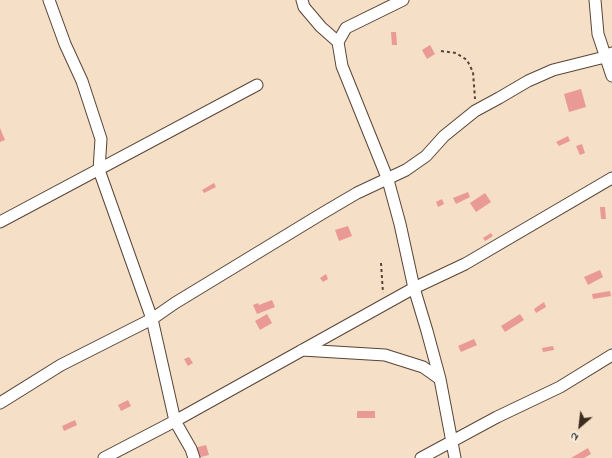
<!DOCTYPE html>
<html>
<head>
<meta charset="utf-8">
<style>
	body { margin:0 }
	#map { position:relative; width:612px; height:458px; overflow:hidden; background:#f5dfc6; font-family:"Indie Flower",sans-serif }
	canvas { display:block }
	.north { position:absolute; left:560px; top:406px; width:40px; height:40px; -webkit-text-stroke:3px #f7f3e8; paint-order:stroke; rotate:208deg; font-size:11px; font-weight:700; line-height:16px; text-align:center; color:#3b2a1e }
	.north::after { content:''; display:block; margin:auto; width:14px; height:18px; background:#3b2a1e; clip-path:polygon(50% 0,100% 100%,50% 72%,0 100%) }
</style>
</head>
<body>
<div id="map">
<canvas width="612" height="458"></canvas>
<div class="north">N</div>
</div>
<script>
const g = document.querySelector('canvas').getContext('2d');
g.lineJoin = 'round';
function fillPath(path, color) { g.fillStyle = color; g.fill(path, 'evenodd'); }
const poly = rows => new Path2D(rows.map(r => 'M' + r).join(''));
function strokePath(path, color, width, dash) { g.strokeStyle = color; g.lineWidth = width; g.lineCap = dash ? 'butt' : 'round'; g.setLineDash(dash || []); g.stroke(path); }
const building = poly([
	[391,32,396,32,397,45,392,45],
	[430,45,435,54,427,59,422,50],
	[581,89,586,107,569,112,564,94],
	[0,128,5,140,0,142],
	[568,136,570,141,559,146,556,142],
	[582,144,585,153,580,155,576,146],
	[214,183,216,187,204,193,202,190],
	[468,192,470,197,456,204,453,198],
	[485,193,491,202,476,212,470,203],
	[442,199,444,204,438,207,436,202],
	[600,207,605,207,606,219,601,219],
	[348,226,352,236,339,241,335,230],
	[491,233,493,236,485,241,483,238],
	[600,270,603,277,588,285,584,277],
	[326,274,328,279,323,282,320,278],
	[610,291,611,296,593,299,592,294],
	[272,300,275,307,257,314,253,305,258,303,259,305],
	[544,302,546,307,536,313,534,309],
	[267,314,272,323,260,330,255,321],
	[520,314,524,320,505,332,501,326],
	[474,339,477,345,461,352,458,346],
	[553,346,554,350,543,352,542,348],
	[189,357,193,363,188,366,184,359],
	[128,400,131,406,121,411,118,405],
	[357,411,375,411,375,418,357,418],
	[75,420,77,425,64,431,62,426],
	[206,445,209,455,197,458,194,448],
	[588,448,591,454,584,458,571,458]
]);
const path = poly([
	[441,51,456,53,467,60,473,72,475,99],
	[381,263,383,293]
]);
const minor = poly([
	[49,0,65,44,82,81,101,139,99,170,152,319,175,421,191,449,194,458],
	[302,0,304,7,321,27,338,42],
	[403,0,346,28,338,42,342,66,388,180,400,224,414,288,427,331,440,379,455,458],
	[595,0,598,34,612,76],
	[0,222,257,85],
	[302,350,385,355,423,367,440,379],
	[0,403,61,365,152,319,175,303,323,213,357,193,406,170,426,156,444,136,475,111,499,98,528,81,553,70,605,57,612,53],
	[104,458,175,421,414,288,465,264,612,178],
	[421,458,497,417,560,387,612,355]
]);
fillPath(building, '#e99996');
strokePath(minor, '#574537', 13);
strokePath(path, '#574537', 2, [3, 3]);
strokePath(minor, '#fff', 11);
</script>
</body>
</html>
